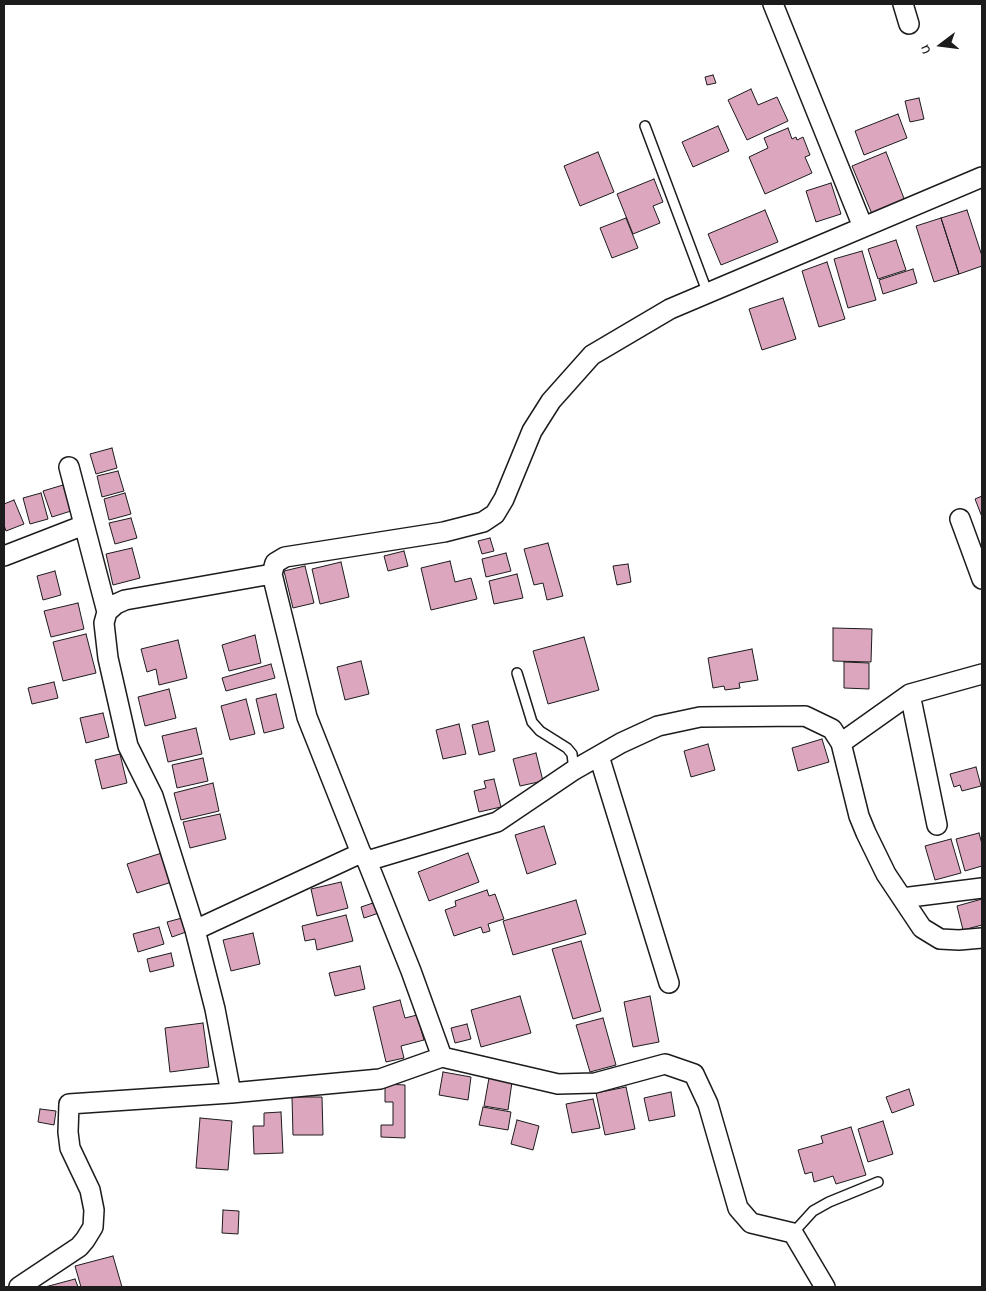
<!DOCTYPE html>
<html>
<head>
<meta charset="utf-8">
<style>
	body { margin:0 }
	#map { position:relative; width:986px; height:1291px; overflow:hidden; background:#fff; font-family:"Indie Flower",sans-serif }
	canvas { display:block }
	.frame { position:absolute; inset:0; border:5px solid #1c1c1c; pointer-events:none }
	.north { position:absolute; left:916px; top:20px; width:50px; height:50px; -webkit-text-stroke:4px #fff; paint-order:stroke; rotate:255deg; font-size:14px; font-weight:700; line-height:20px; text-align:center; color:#1c1c1c }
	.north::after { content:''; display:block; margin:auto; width:18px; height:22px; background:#1c1c1c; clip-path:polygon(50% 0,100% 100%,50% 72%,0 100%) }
</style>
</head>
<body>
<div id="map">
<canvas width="986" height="1291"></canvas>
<div class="frame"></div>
<div class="north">U</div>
</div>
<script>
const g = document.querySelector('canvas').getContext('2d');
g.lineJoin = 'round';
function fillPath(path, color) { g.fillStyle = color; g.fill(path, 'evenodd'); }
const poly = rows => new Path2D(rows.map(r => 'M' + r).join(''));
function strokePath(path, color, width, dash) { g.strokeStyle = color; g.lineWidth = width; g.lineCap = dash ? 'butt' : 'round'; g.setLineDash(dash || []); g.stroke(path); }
const building = poly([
	[713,75,716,83,707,85,705,77,713,75],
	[751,89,758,105,777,97,788,121,747,140,728,100,751,89],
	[919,98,924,119,910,122,905,101,919,98],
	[898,114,907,138,864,155,855,131,898,114],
	[718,126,729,151,693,167,682,142,718,126],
	[788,128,792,139,796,137,797,140,803,137,810,155,805,157,812,173,765,194,749,157,768,148,764,138,788,128],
	[598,152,614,192,580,206,564,166,598,152],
	[886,152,905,201,872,214,852,166,886,152],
	[654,179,663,202,653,206,660,223,633,234,617,194,654,179],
	[831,183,841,214,816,222,806,191,831,183],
	[765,210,778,242,721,265,708,234,765,210],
	[967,210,982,256,982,266,959,274,941,218,967,210],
	[626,218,638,248,612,258,600,228,626,218],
	[941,218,959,274,934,282,916,226,941,218],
	[896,240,906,270,878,279,868,249,896,240],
	[862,251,876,300,848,308,834,259,862,251],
	[827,262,845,319,819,327,802,271,827,262],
	[913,269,917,283,883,294,879,280,913,269],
	[783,298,796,339,762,350,749,309,783,298],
	[112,448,117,468,96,474,90,454,112,448],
	[118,471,124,491,102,497,97,476,118,471],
	[63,485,71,511,52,517,43,491,63,485],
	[41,493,48,519,30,524,23,498,41,493],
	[125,493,131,514,109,520,104,499,125,493],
	[982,496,982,517,975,499,982,496],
	[14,500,24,524,6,531,4,525,4,504,14,500],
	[131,518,137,538,115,544,109,523,131,518],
	[490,538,494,551,482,554,478,541,490,538],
	[548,543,563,596,547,600,543,583,534,585,524,549,548,543],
	[132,548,140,578,113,585,106,554,132,548],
	[404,551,408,566,388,571,384,556,404,551],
	[506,553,511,571,486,577,482,559,506,553],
	[450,561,455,582,471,578,477,599,431,610,421,568,450,561],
	[341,562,349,597,320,604,312,569,341,562],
	[628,564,631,582,617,585,613,566,628,564],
	[305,566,314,603,293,608,284,571,305,566],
	[55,571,61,595,43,600,37,576,55,571],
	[517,574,523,598,494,604,489,581,517,574],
	[78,603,84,629,51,637,44,611,78,603],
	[833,628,872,629,871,662,833,661,833,628],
	[86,634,96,673,63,681,53,642,86,634],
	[255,635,261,663,229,671,222,645,255,635],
	[584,637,599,690,548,704,533,651,584,637],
	[178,640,187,678,159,685,156,669,147,672,141,649,178,640],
	[752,649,758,680,739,683,740,688,725,690,724,686,713,688,708,658,752,649],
	[361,661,369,694,345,700,337,667,361,661],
	[844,662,869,663,869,689,844,688,844,662],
	[271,664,275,678,226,691,222,678,271,664],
	[54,682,58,698,32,704,28,688,54,682],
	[169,689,176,718,145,726,138,697,169,689],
	[276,694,284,728,264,733,256,699,276,694],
	[246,699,255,734,230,740,221,706,246,699],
	[103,713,109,737,86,743,80,718,103,713],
	[488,721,495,751,479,755,472,725,488,721],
	[459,724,466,754,443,759,436,730,459,724],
	[196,728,202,754,168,762,162,736,196,728],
	[822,739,829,762,798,771,792,748,822,739],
	[708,744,715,770,691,777,684,751,708,744],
	[536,753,543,781,520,786,513,759,536,753],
	[120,754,127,783,102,789,95,760,120,754],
	[203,758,208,781,177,788,172,765,203,758],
	[976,767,981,786,962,791,960,785,954,787,950,774,976,767],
	[494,779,501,807,479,812,474,791,486,788,484,781,494,779],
	[213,783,219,811,181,820,174,793,213,783],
	[220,814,226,839,190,848,183,822,220,814],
	[544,826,556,864,527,874,515,835,544,826],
	[979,833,982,844,982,866,965,871,956,839,979,833],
	[951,839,961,873,935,880,925,846,951,839],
	[165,852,175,881,137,893,127,864,165,852],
	[468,853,479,882,429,901,418,872,468,853],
	[341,882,348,908,317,916,311,889,341,882],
	[487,890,489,896,495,894,504,919,488,924,490,931,483,933,481,927,454,936,445,910,456,906,455,901,487,890],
	[982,899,982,925,963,930,957,906,982,899],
	[576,900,586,934,513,955,503,921,576,900],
	[376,902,379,913,364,918,361,907,376,902],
	[346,915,353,941,317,950,315,939,305,941,302,926,346,915],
	[182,918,186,932,172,937,167,922,182,918],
	[159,927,164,944,138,952,133,934,159,927],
	[253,933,260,964,231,971,223,940,253,933],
	[581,941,601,1011,573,1019,552,949,581,941],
	[171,953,174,966,150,972,147,959,171,953],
	[360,966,365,989,335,996,329,973,360,966],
	[520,996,531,1033,481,1047,471,1010,520,996],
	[650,996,659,1042,633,1047,624,1002,650,996],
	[400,1000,405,1018,417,1015,424,1040,401,1046,404,1058,386,1062,373,1007,400,1000],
	[603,1018,616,1065,590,1072,576,1025,603,1018],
	[203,1023,209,1067,170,1072,165,1028,203,1023],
	[467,1024,471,1039,455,1043,451,1028,467,1024],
	[443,1072,471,1077,468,1100,439,1095,443,1072],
	[489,1078,512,1082,508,1110,484,1106,489,1078],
	[385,1084,405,1085,405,1138,381,1137,381,1125,393,1125,393,1102,385,1102,385,1084],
	[626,1087,635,1129,605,1135,596,1093,626,1087],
	[909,1089,914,1105,892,1113,886,1097,909,1089],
	[671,1092,675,1116,649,1121,644,1098,671,1092],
	[292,1097,322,1097,323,1135,293,1135,292,1097],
	[593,1099,600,1128,572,1133,566,1104,593,1099],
	[483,1107,511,1112,508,1130,479,1125,483,1107],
	[40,1109,56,1111,54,1125,38,1122,40,1109],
	[281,1112,283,1153,254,1154,253,1126,264,1126,264,1113,281,1112],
	[200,1118,232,1121,228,1170,196,1168,200,1118],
	[517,1120,539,1126,533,1150,511,1144,517,1120],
	[883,1121,893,1154,868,1162,858,1129,883,1121],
	[851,1127,866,1175,836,1184,833,1176,814,1182,812,1172,805,1174,798,1150,823,1143,821,1136,851,1127],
	[223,1210,239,1211,238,1234,222,1233,223,1210],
	[113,1256,122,1287,81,1287,75,1266,113,1256],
	[75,1279,78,1287,45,1287,75,1279]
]);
const lane = poly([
	[645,126,708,294],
	[517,673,532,722,540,731,567,748,572,754,574,770],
	[793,1233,813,1211,829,1202,878,1182]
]);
const street = poly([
	[773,4,863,227],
	[903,4,909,24],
	[69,467,107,612],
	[960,519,982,579],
	[4,556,84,525],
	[272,574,307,717,361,853,367,861,411,971,442,1057],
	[910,694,937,825],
	[841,743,910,694,982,674],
	[599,756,669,983],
	[367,861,497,822,574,770,621,743,658,726,700,717,805,716,832,729,841,743,859,816,866,833,886,874,922,928,940,939,959,940,982,938],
	[902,898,982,888],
	[195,930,361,853],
	[231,1093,215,1009,195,930,153,796,128,746,108,658,104,623,107,612,116,604,125,600,272,574,275,563,285,557,444,532,483,522,495,514,504,499,532,431,551,401,592,355,670,309,982,177],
	[19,1287,79,1247,85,1240,93,1227,94,1210,90,1190,70,1148,68,1132,69,1104,231,1093,380,1079,442,1057,558,1084,595,1083,665,1064,694,1074,708,1104,738,1208,751,1223,793,1233,825,1287]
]);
fillPath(building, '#dca6be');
strokePath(building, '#1c1c1c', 1);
strokePath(lane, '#1c1c1c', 12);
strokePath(street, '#1c1c1c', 22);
strokePath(lane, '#fff', 9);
strokePath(street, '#fff', 19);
</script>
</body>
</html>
